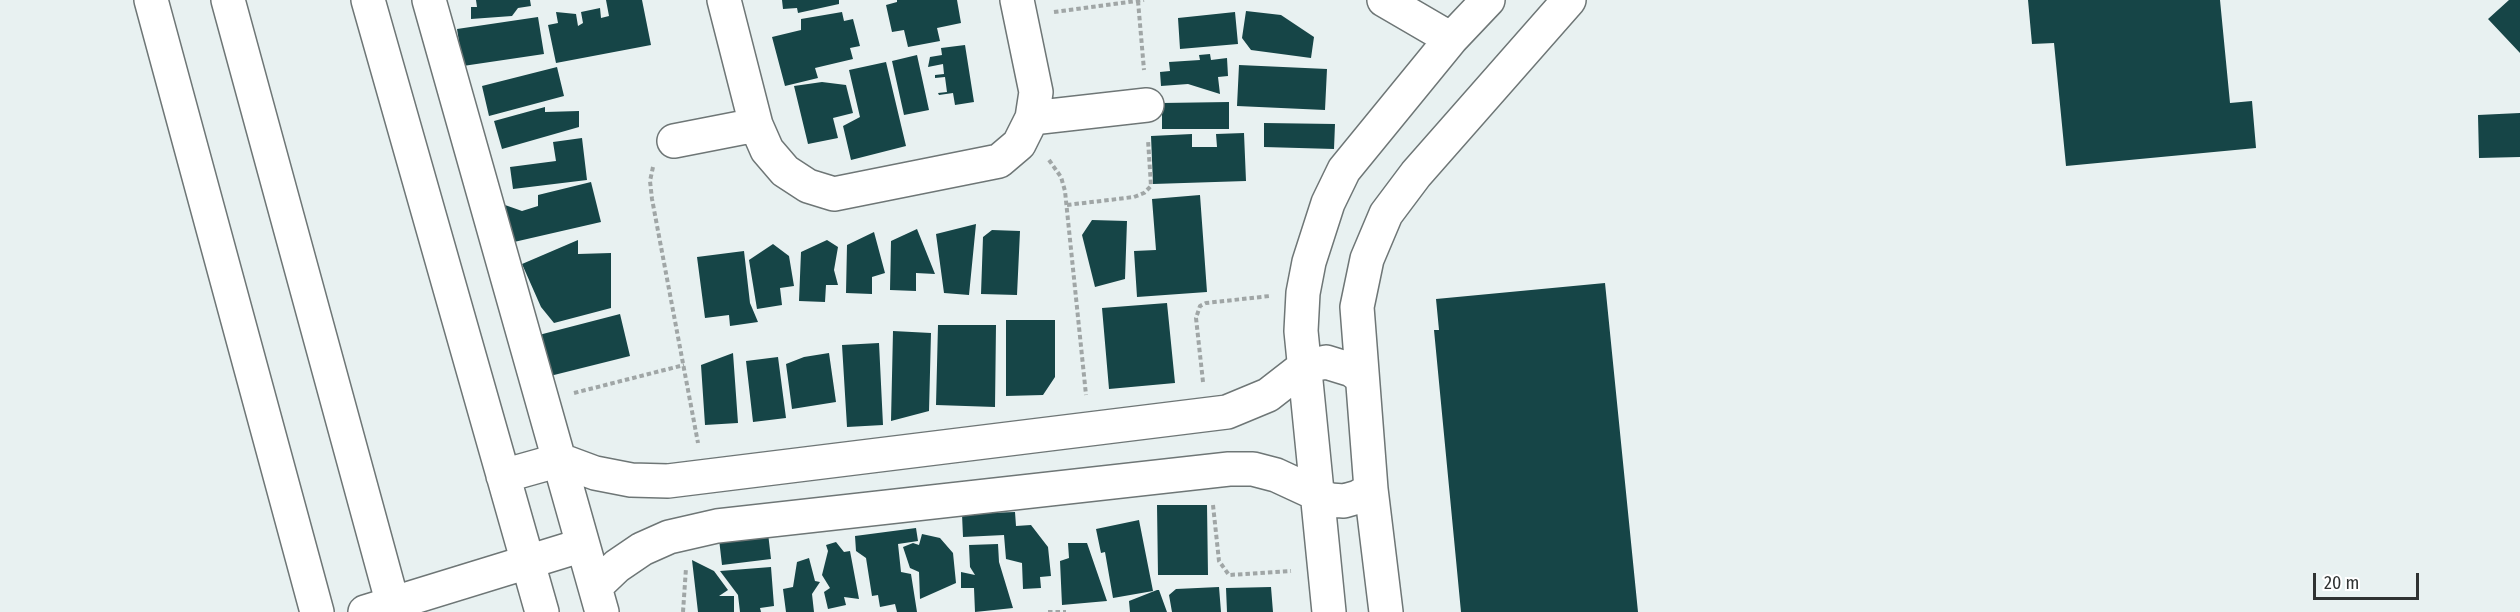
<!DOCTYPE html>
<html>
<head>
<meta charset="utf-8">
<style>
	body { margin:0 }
	#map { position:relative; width:2520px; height:612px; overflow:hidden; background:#e8f1f1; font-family:"Fira Sans Condensed",sans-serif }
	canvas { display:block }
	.scale { position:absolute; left:2313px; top:573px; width:106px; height:27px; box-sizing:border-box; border:3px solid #2f3232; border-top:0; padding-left:8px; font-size:18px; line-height:21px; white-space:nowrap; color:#2f3232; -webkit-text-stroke:4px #fff; paint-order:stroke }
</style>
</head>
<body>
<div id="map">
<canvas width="2520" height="612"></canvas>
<div class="scale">20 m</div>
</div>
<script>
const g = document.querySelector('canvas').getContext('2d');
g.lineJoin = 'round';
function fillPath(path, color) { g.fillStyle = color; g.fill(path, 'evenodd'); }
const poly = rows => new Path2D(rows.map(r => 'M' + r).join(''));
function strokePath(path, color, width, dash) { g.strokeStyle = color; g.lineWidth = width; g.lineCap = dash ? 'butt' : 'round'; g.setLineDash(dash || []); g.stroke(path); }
const building = poly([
	[476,0,530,0,531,6,518,8,512,16,471,19,471,7,477,7],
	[606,0,642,0,651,45,556,63,548,25,558,23,556,12,576,14,578,26,583,23,581,12,600,8,601,18,609,16],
	[782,0,839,0,839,4,798,13,797,8,783,9],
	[897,0,957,0,961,23,937,28,940,41,908,47,904,30,892,32,886,5,897,2],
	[2028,0,2220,0,2230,103,2252,101,2256,148,2066,166,2054,43,2032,44],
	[2509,0,2520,0,2520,53,2488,19],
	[1246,11,1281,15,1314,37,1311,58,1251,50,1242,38],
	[842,12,844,21,853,19,860,46,850,48,853,59,815,68,818,78,785,86,772,37,801,30,801,19],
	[1235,12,1238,44,1180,49,1178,18],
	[538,17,544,54,463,66,457,29],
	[965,45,974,102,955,105,953,93,939,95,938,93,947,92,945,77,935,78,935,75,944,74,943,64,928,67,930,57,942,55,941,48],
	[1210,54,1211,60,1227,58,1228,76,1218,77,1220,94,1188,84,1161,86,1160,72,1170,71,1169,62,1200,60,1199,55],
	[917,55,929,110,904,115,892,61],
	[886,62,906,146,851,160,843,126,860,117,849,70],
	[1239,65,1327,69,1325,110,1237,106],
	[557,67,564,96,489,116,482,86],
	[822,82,846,85,853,113,833,118,838,138,808,144,794,86],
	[1229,102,1229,129,1162,129,1162,103],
	[545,107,545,112,579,111,579,127,502,149,494,121],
	[2520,113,2520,157,2479,158,2478,115],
	[1264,123,1335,124,1334,149,1264,147],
	[1244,133,1246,181,1153,184,1151,136,1192,134,1192,147,1217,147,1216,134],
	[582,138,587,180,513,189,510,167,556,161,553,142],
	[591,182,601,222,514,242,505,205,522,211,538,206,538,195],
	[1200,195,1207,292,1137,297,1134,251,1156,250,1152,199],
	[1092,220,1127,221,1125,279,1095,287,1082,235],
	[976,224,969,295,944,293,936,234],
	[917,229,935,274,916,273,916,291,890,290,891,241],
	[992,230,1020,231,1017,295,981,294,983,237],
	[874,232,885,273,872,277,872,294,846,293,847,245],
	[578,240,578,254,611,253,611,308,554,323,541,307,522,264],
	[827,240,838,247,834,270,838,285,826,285,825,302,799,301,801,252],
	[773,244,789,256,794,286,780,288,782,305,757,309,749,260],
	[744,251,750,303,758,322,730,326,729,315,705,318,697,257],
	[1605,283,1638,612,1461,612,1434,330,1439,330,1436,299],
	[1167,303,1175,383,1109,389,1102,308],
	[620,314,630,356,546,377,535,336],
	[1006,320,1055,320,1055,377,1043,395,1006,396],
	[938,325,996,325,995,407,936,405],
	[893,331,931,333,929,411,891,421],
	[879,343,883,425,847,427,842,345],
	[733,353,738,423,705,425,701,365],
	[829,353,836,402,792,409,786,364,804,357],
	[778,357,786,418,753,422,746,361],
	[1157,505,1207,505,1208,575,1158,575],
	[1015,512,1016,526,1031,525,1048,547,1051,576,1040,577,1041,588,1023,589,1022,563,1006,559,1004,535,963,537,962,514],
	[1139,520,1153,591,1113,598,1105,552,1101,553,1096,529],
	[916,528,918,541,898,544,901,572,911,574,917,612,897,612,895,604,880,607,878,595,872,596,866,558,856,551,855,536],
	[768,533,771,559,722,565,719,539],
	[922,534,940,538,953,553,956,583,920,599,919,572,910,568,903,547,913,543,919,545],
	[836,542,844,552,850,551,859,599,844,597,846,605,828,609,824,592,830,588,822,575,828,551,826,545],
	[1068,543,1087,543,1107,601,1062,605,1060,561,1069,558],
	[998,544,999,562,1013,608,975,612,974,588,961,588,961,572,975,575,970,567,969,545],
	[809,558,815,581,820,582,812,594,814,612,786,612,783,589,793,587,797,562],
	[692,560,714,571,728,590,719,596,734,596,734,612,698,612],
	[771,567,774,606,760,608,761,612,740,612,738,595,720,571],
	[1219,587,1221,612,1172,612,1169,595,1176,589],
	[1271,587,1273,612,1227,612,1226,588],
	[1157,590,1159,590,1167,612,1130,612,1129,601]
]);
const path = poly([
	[1138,1,1144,70],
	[1054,12,1144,0],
	[1049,160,1061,177,1065,191,1086,395],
	[653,167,650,181,652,199,698,443],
	[1067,205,1134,197,1144,193,1151,186,1148,140],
	[1203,382,1196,318,1200,306,1206,303,1270,296],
	[574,393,684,365],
	[1213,505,1219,561,1229,575,1291,571],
	[683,612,686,568],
	[1048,612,1066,612]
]);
const minor = poly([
	[151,0,317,612],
	[228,0,395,612],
	[368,0,542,612],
	[429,0,602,612],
	[724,0,756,125,767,150,785,171,808,186,834,194,999,161,1019,144,1032,118,1036,92,1017,0],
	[1384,0,1451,39],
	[1032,118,1147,105],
	[674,141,756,125],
	[503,476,560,460,595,473,631,480,668,481,1227,412,1268,395,1304,367,1326,362,1352,370,1362,378],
	[595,587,617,566,642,549,669,537,717,526,1229,469,1253,469,1276,475,1330,500,1344,501,1358,497,1371,489],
	[365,612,583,545],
	[1329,612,1301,331,1303,293,1309,262,1328,203,1344,170,1451,39,1488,0],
	[1386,612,1371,489,1357,307,1367,259,1386,214,1416,174,1569,0]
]);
fillPath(building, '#164547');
strokePath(minor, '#6e7676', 36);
strokePath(path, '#a0a6a6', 4, [4.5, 3]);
strokePath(minor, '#fff', 33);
</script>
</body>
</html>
